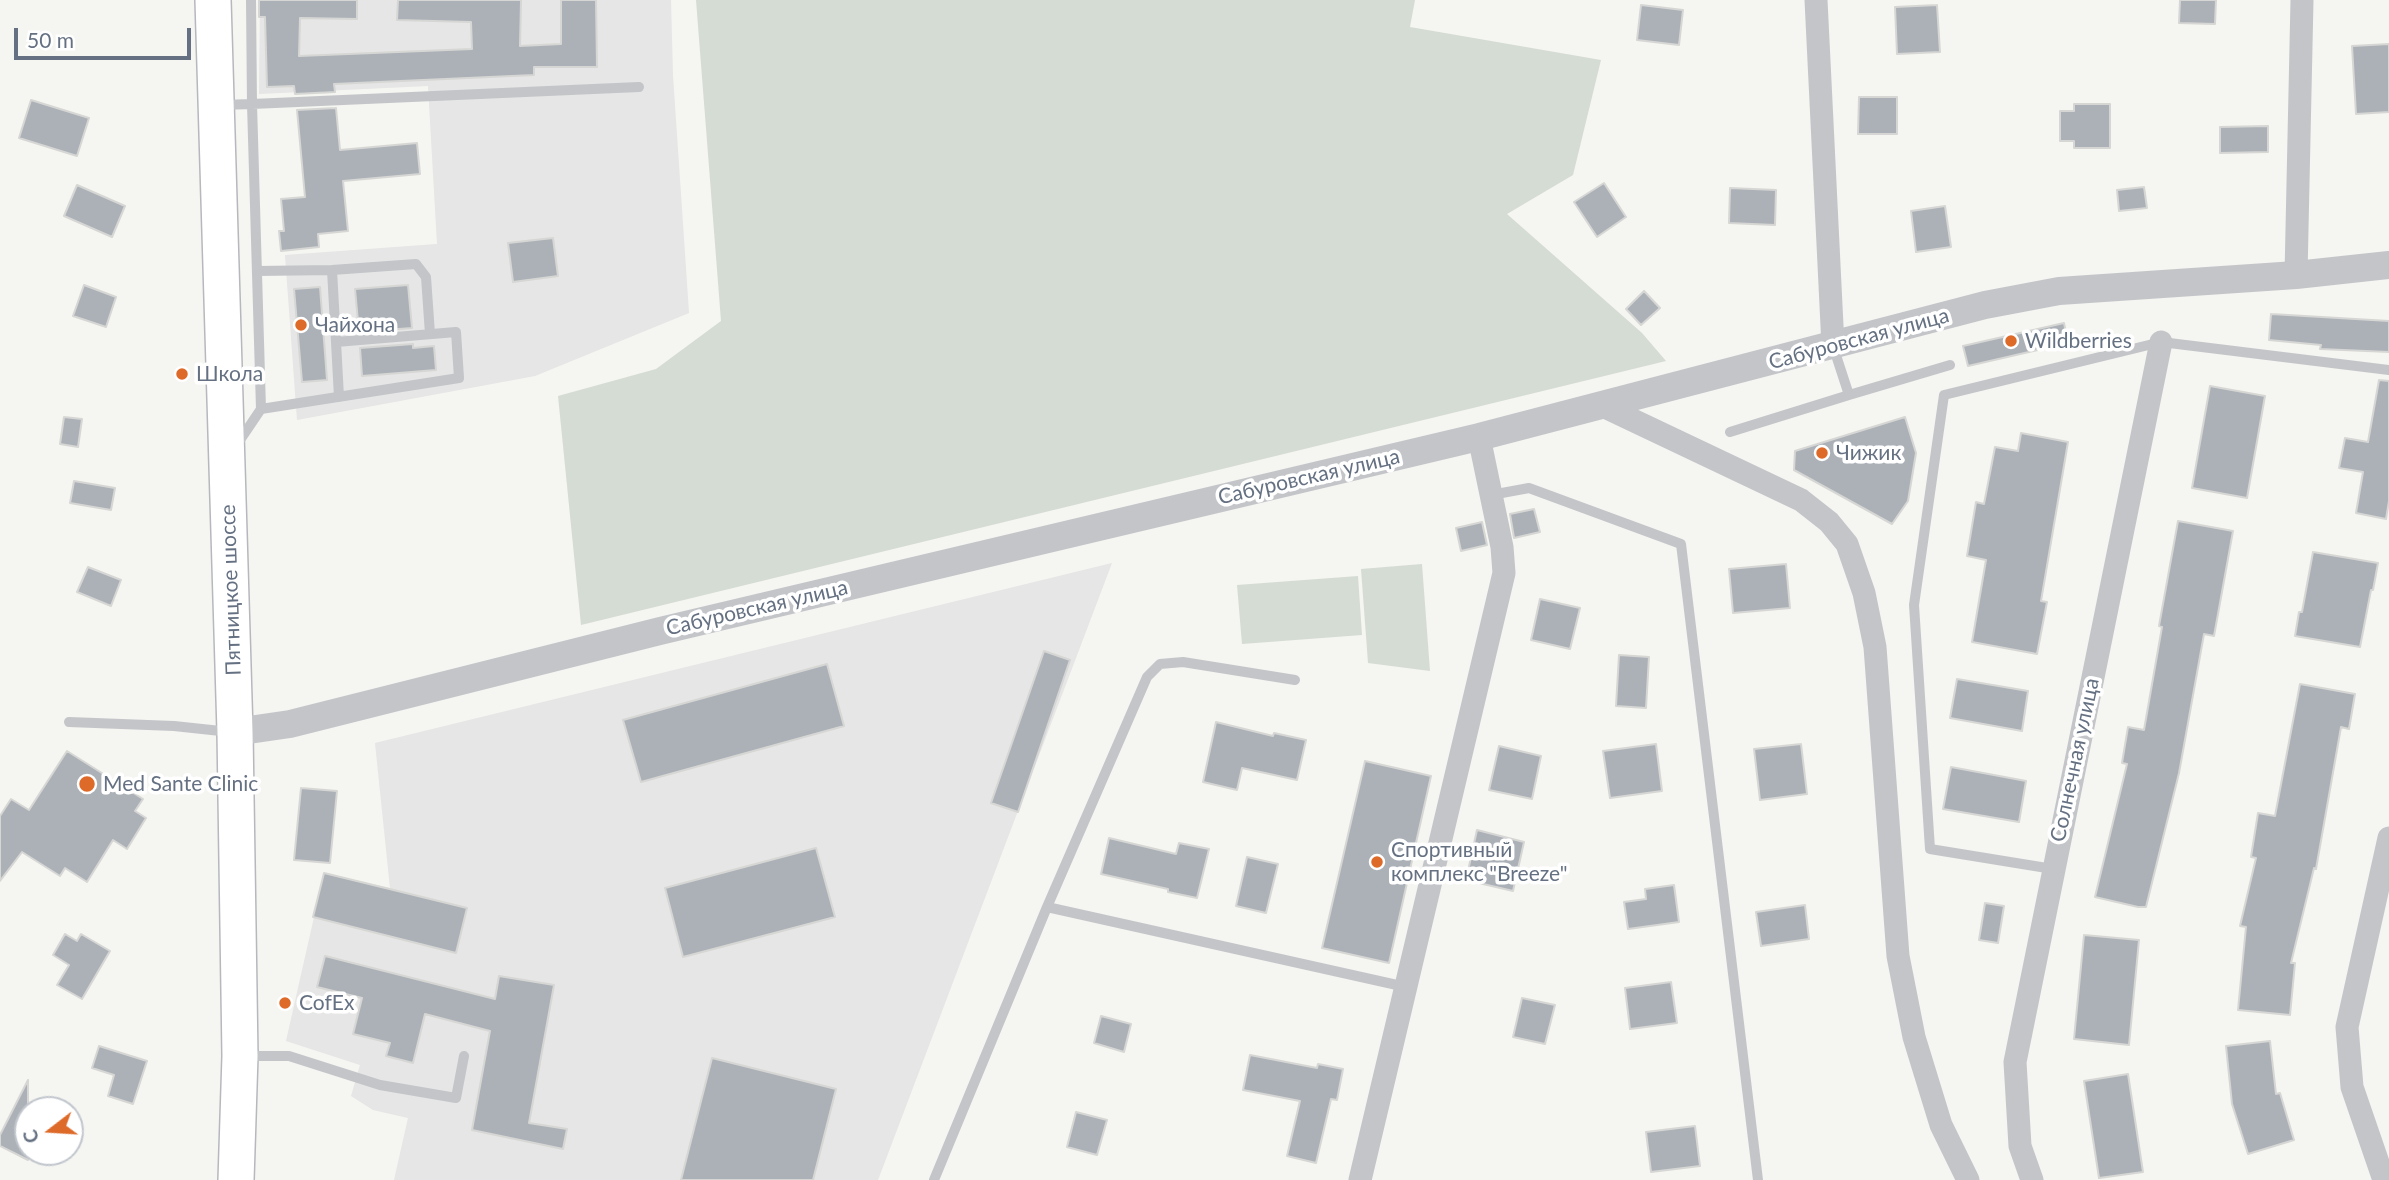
<!DOCTYPE html>
<html>
<head>
<meta charset="utf-8">
<style>
	body { margin:0 }
	#map { position:relative; width:2389px; height:1180px; overflow:hidden; background:#f5f5f1; font-family:Lato,sans-serif }
	canvas { display:block }
	.north { position:absolute; left:14px; top:1096px; width:70px; height:70px; box-sizing:border-box; background:#fff; border:2px solid #c1c6cd; border-radius:50%; rotate:253deg; font-size:19px; font-weight:700; line-height:28px; text-align:center; color:#657182 }
	.north::after { content:''; display:block; margin:auto; width:24px; height:32px; background:#de6a29; clip-path:polygon(50% 0,100% 100%,50% 72%,0 100%) }
	.scale { position:absolute; left:14px; top:28px; width:177px; height:32px; box-sizing:border-box; border:4px solid #657182; border-top:0; padding-left:9px; font-size:21px; line-height:24px; white-space:nowrap; color:#657182; -webkit-text-stroke:5px #fff; paint-order:stroke }
</style>
</head>
<body>
<div id="map">
<canvas width="2389" height="1180"></canvas>
<div class="north">С</div>
<div class="scale">50 m</div>
</div>
<script>
const g = document.querySelector('canvas').getContext('2d');
g.lineJoin = 'round';
function fillPath(path, color) { g.fillStyle = color; g.fill(path, 'evenodd'); }
const poly = rows => new Path2D(rows.map(r => 'M' + r).join(''));
function strokePath(path, color, width, dash) { g.strokeStyle = color; g.lineWidth = width; g.lineCap = dash ? 'butt' : 'round'; g.setLineDash(dash || []); g.stroke(path); }
function write(font, color, halo, rows, align = 'center') {
  g.font = font + ' Lato,sans-serif'; g.lineWidth = 7; g.setLineDash([]); g.textBaseline = 'middle'; g.strokeStyle = halo; g.fillStyle = color; for (const [text, x, y, turn = 0] of rows) {
    g.save(); g.translate(x, y); g.rotate((+turn || 0) * Math.PI / 180); g.textAlign = isNaN(turn) ? turn : align; if (halo) g.strokeText(text, 0, 0); g.fillText(text, 0, 0); g.restore();
  }
}
const built = poly([
	[260,0,671,0,673,76,689,313,535,376,297,420,285,255,437,244,428,86,259,94],
	[1112,563,878,1180,394,1180,408,1118,373,1110,351,1096,360,1065,286,1041,324,873,390,888,375,743]
]);
const green = poly([
	[696,0,1415,0,1410,27,1601,60,1573,175,1507,214,1642,333,1666,361,581,625,558,396,656,369,721,321],
	[1422,564,1430,671,1368,663,1361,569],
	[1358,576,1362,635,1242,644,1237,585]
]);
const building = poly([
	[259,0,357,0,357,19,300,18,299,56,472,49,471,22,397,20,398,0,521,0,520,46,561,44,561,0,596,0,597,67,534,67,534,75,334,84,335,92,295,94,294,86,267,87,265,17,259,17,259,0],
	[2180,0,2216,0,2215,24,2179,23,2180,0],
	[1641,5,1683,10,1679,45,1637,40,1641,5],
	[1937,5,1940,52,1897,54,1895,7,1937,5],
	[2389,44,2389,112,2356,114,2352,46,2389,44],
	[1859,97,1897,97,1897,134,1858,134,1859,97],
	[31,100,89,118,77,156,19,138,31,100],
	[2074,104,2110,104,2110,148,2074,148,2074,141,2060,141,2060,111,2074,111,2074,104],
	[336,108,340,150,417,143,420,174,343,181,348,231,318,234,319,247,281,251,279,231,284,231,281,199,305,197,297,110,336,108],
	[2268,126,2268,152,2220,153,2220,127,2268,126],
	[1604,183,1626,217,1597,237,1574,202,1604,183],
	[77,185,125,206,112,237,64,216,77,185],
	[2144,187,2147,208,2119,211,2117,190,2144,187],
	[1730,188,1776,190,1775,225,1729,223,1730,188],
	[1945,206,1951,247,1916,252,1911,211,1945,206],
	[553,238,558,276,513,282,508,243,553,238],
	[84,285,116,297,106,327,73,316,84,285],
	[408,285,412,328,359,332,355,289,408,285],
	[320,287,327,380,302,382,294,289,320,287],
	[1644,291,1660,308,1641,325,1626,309,1644,291],
	[2271,314,2389,321,2389,352,2320,349,2321,345,2269,340,2271,314],
	[2064,323,2068,343,1968,366,1963,346,2064,323],
	[413,344,413,348,434,346,436,370,362,376,360,348,413,344],
	[2379,380,2389,381,2389,501,2386,519,2356,513,2363,472,2339,468,2345,438,2368,442,2379,380],
	[2210,386,2265,396,2247,498,2192,488,2210,386],
	[64,417,82,419,78,447,60,444,64,417],
	[1905,417,1916,453,1908,501,1892,524,1794,470,1795,451,1905,417],
	[2021,433,2068,442,2041,601,2047,602,2037,654,1972,642,1986,560,1967,556,1976,502,1984,504,1995,447,2018,451,2021,433],
	[74,481,115,488,111,510,70,503,74,481],
	[1534,509,1540,532,1514,538,1510,514,1534,509],
	[2178,521,2233,531,2214,636,2204,634,2179,773,2146,907,2138,907,2095,897,2127,764,2122,763,2128,727,2144,730,2162,627,2159,626,2178,521],
	[1482,522,1487,545,1461,551,1456,528,1482,522],
	[2313,552,2378,563,2373,590,2371,590,2360,647,2295,636,2299,612,2302,612,2313,552],
	[1786,564,1790,608,1733,613,1729,569,1786,564],
	[88,567,121,580,111,606,77,592,88,567],
	[1540,599,1580,608,1570,649,1531,640,1540,599],
	[1044,651,1070,660,1018,812,991,803,1044,651],
	[1619,655,1649,657,1646,708,1616,706,1619,655],
	[827,664,844,726,641,782,623,720,827,664],
	[1957,679,2028,691,2022,731,1950,718,1957,679],
	[2300,684,2355,694,2349,729,2341,727,2316,869,2314,868,2291,963,2295,963,2290,1015,2238,1010,2246,927,2240,926,2256,858,2251,857,2258,813,2275,816,2300,684],
	[1216,722,1273,736,1274,733,1306,740,1297,780,1242,768,1237,790,1203,782,1216,722],
	[1656,744,1662,791,1610,798,1603,751,1656,744],
	[1801,744,1807,794,1760,800,1754,749,1801,744],
	[1499,746,1541,756,1532,799,1489,790,1499,746],
	[67,751,143,799,135,811,146,818,127,849,113,840,87,882,65,868,60,876,22,852,0,881,0,816,11,799,29,810,67,751],
	[1365,761,1431,776,1389,963,1322,948,1365,761],
	[1951,767,2026,781,2019,822,1943,809,1951,767],
	[301,788,337,791,330,863,294,860,301,788],
	[1477,830,1524,842,1513,891,1466,880,1477,830],
	[1109,838,1176,854,1179,843,1209,849,1197,898,1168,892,1168,889,1101,874,1109,838],
	[816,848,835,917,683,957,665,888,816,848],
	[1247,857,1278,864,1266,913,1236,906,1247,857],
	[324,873,467,908,456,953,313,917,324,873],
	[1674,885,1679,922,1628,929,1624,902,1646,899,1645,889,1674,885],
	[1985,903,2004,906,1998,943,1979,940,1985,903],
	[1805,905,1809,939,1761,946,1756,912,1805,905],
	[65,934,77,941,81,934,110,951,82,999,57,985,69,965,53,955,65,934],
	[2084,935,2139,940,2129,1045,2074,1039,2084,935],
	[325,956,495,999,499,976,554,985,529,1123,567,1129,563,1149,472,1130,490,1031,425,1014,413,1063,386,1056,390,1043,353,1034,362,998,317,987,325,956],
	[1671,982,1677,1023,1630,1029,1625,988,1671,982],
	[1522,998,1555,1005,1545,1044,1513,1037,1522,998],
	[1101,1016,1131,1024,1124,1052,1094,1043,1101,1016],
	[2270,1041,2276,1094,2280,1093,2294,1140,2248,1154,2232,1104,2226,1046,2270,1041],
	[99,1046,147,1061,133,1104,108,1096,114,1075,92,1068,99,1046],
	[1250,1055,1317,1068,1318,1064,1343,1069,1337,1100,1331,1099,1316,1163,1287,1156,1300,1101,1243,1090,1250,1055],
	[712,1058,836,1089,813,1180,681,1180,712,1058],
	[2128,1074,2143,1172,2099,1178,2084,1081,2128,1074],
	[28,1080,28,1160,0,1146,0,1135,28,1080],
	[1076,1112,1107,1120,1097,1155,1067,1147,1076,1112],
	[1695,1126,1700,1166,1651,1172,1646,1132,1695,1126]
]);
const service = poly([
	[251,0,252,104,639,87],
	[221,105,252,104,261,409],
	[257,271,332,270,416,264,426,277,430,334],
	[336,342,339,397],
	[1833,346,1849,395,1950,365],
	[1730,432,1849,395],
	[236,446,261,409,459,378,456,332,336,342,332,270],
	[1491,495,1529,488,1681,544,1758,1180],
	[69,722,174,726,230,732],
	[2053,869,1930,849,1914,605,1944,395,2161,342,2389,370],
	[1047,907,1147,677,1160,664,1183,662,1295,680],
	[243,1056,289,1056,380,1085,456,1098,464,1056],
	[934,1180,1047,907,1406,987]
]);
const minor = poly([
	[1816,0,1833,346],
	[2296,275,2302,0],
	[1603,406,1801,500,1829,522,1847,544,1864,593,1875,647,1898,956,1914,1037,1941,1125,1968,1180],
	[1360,1180,1504,573,1502,547,1479,437],
	[2032,1180,2020,1146,2015,1062,2161,342],
	[2384,1180,2352,1087,2347,1027,2389,838]
]);
const tertiary = poly([
	[235,732,290,724,660,631,1479,437,1985,305,2059,291,2296,275,2389,265]
]);
const primary = poly([
	[213,0,235,732,240,1056,236,1180]
]);
const markers = [
	[301,325,7,"#de6a29"],
	[2011,341,7,"#de6a29"],
	[182,374,7,"#de6a29"],
	[1822,453,7,"#de6a29"],
	[87,784,9,"#de6a29"],
	[1377,862,7,"#de6a29"],
	[285,1003,7,"#de6a29"]
];
const poiNames = [
	["Чайхона",315,325],
	["Wildberries",2025,341],
	["Школа",196,374],
	["Чижик",1836,453],
	["Med Sante Clinic",103,784],
	["Спортивный",1391,850],
	["комплекс \"Breeze\"",1391,874],
	["CofEx",299,1003]
];
const streetNames = [
	["Сабуровская улица",1859,339,-15],
	["Сабуровская улица",1309,477,-13],
	["Пятницкое шоссе",231,590,-92],
	["Сабуровская улица",757,608,-13],
	["Солнечная улица",2075,760,-78]
];
fillPath(built, '#e5e6e5');
fillPath(green, '#d5dcd3');
fillPath(building, '#abb1b7');
strokePath(building, '#d6d6d4', 2);
strokePath(primary, '#b6b8bd', 38);
strokePath(service, '#c3c5c9', 10);
strokePath(minor, '#c3c5c9', 23);
strokePath(tertiary, '#c3c5c9', 28);
strokePath(primary, '#fff', 35);
for (const [x, y, r, color] of markers) { const dot = new Path2D(); dot.arc(x, y, r, 0, 2 * Math.PI); g.fillStyle = color; g.fill(dot); strokePath(dot, '#fff', 2.5); }
write('21px', '#657182', '#fff', poiNames, 'left');
write('21px', '#657182', '#fff', streetNames);
</script>
</body>
</html>
